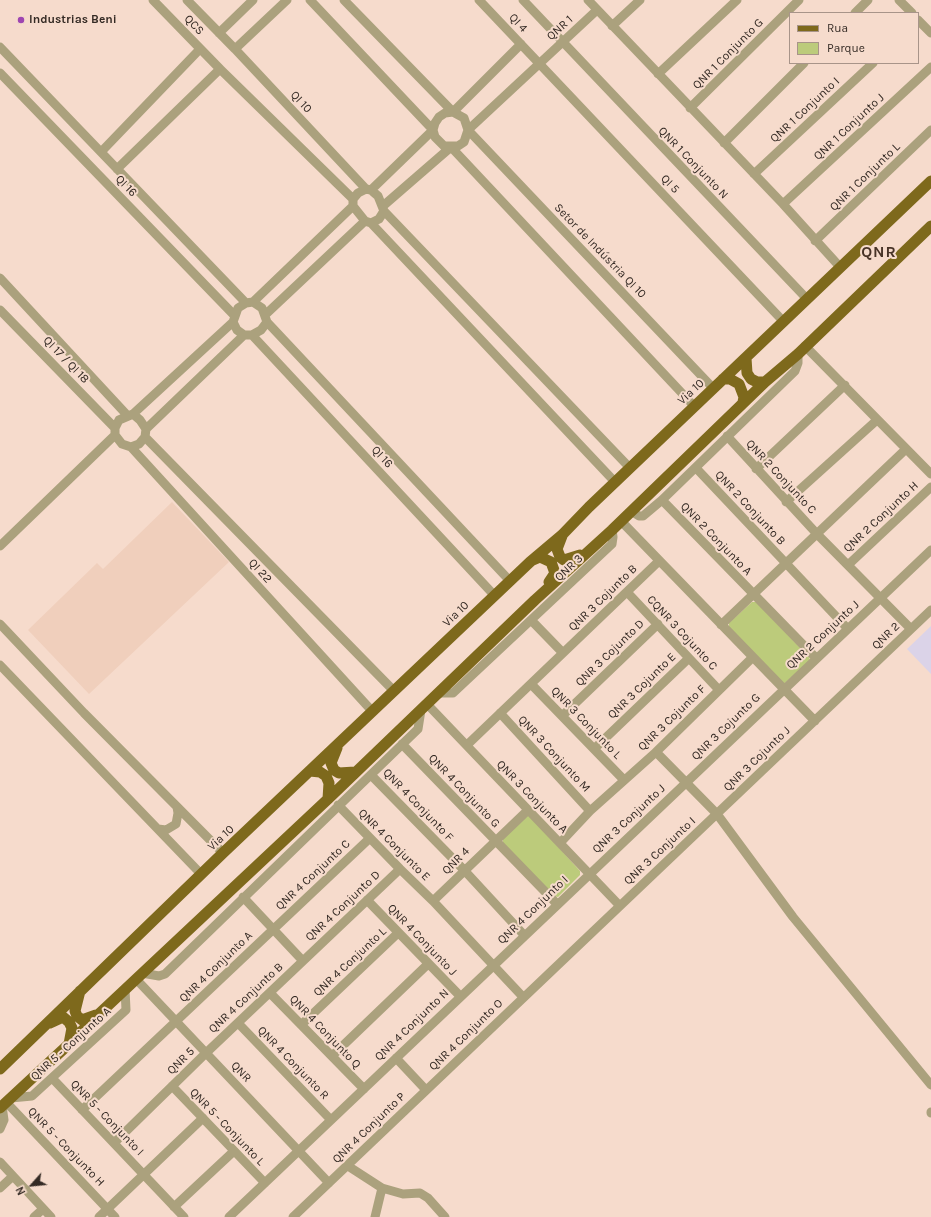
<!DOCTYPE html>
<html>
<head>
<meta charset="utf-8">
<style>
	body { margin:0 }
	#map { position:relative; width:931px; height:1217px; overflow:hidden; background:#f6dbcc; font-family:Karla,sans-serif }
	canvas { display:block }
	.legend { position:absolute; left:789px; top:12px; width:130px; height:52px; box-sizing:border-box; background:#f6dbcc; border:1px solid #a89489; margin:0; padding:5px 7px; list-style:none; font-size:12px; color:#342a24 }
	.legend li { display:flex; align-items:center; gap:8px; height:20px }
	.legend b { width:20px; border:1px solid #a89489 }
	.north { position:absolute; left:12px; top:1165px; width:40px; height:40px; -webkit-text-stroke:3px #f6dbcc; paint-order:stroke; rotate:243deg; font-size:11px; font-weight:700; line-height:16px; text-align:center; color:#342a24 }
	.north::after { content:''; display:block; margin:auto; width:14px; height:18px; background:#342a24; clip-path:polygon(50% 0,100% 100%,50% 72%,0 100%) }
</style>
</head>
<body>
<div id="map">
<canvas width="931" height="1217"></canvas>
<ul class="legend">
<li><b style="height:5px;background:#7e691c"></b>Rua</li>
<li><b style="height:11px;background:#bccb7b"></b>Parque</li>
</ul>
<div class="north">N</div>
</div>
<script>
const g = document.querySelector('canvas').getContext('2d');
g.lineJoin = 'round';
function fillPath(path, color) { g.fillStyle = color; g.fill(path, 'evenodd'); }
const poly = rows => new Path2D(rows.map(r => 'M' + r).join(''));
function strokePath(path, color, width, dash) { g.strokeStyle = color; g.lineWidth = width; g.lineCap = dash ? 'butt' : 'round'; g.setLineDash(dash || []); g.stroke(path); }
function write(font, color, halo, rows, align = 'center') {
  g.font = font + ' Karla,sans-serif'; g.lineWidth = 4; g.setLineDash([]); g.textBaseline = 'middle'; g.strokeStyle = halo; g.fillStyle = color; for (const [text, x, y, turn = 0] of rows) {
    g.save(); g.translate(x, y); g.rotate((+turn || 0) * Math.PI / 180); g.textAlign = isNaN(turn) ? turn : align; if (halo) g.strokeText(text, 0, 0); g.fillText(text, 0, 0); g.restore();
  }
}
const built = poly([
	[172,502,229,562,89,694,28,630,97,563,103,569]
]);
const education = poly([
	[931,626,931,674,907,649]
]);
const green = poly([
	[752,602,756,602,809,657,810,660,785,683,782,683,729,627,729,623],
	[526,816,530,816,580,871,580,875,558,897,554,896,503,843,503,838]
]);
const minor = poly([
	[153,0,220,69,353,199],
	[187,0,235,49,366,189],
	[310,0,433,130,371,190],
	[344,0,453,112,521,44],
	[479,0,783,321],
	[523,0,807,299],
	[588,0,783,204,840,267],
	[899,0,912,13],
	[855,13,868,0],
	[918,20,931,33],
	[612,26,640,0],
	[219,33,253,0],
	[0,47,246,303],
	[235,49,287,0],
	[0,73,234,315],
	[658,74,737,0],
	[690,108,799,0],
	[468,130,713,388],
	[468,130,464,118,453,112,445,113,439,117,435,123,433,130,435,137,444,146,458,146,464,142,468,130,597,10],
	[724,143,804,63],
	[101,152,200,49],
	[117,169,220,69],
	[754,174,873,63],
	[783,204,931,67],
	[383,206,451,147,694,406],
	[384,211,630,468],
	[371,223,615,482],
	[815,241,931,130],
	[0,278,127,415],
	[253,302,353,206,353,199,358,193,366,189,371,190,378,196,384,211,379,219,371,223,365,221,353,206],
	[0,310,115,428],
	[265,315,365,221],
	[267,322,510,581],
	[252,335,494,595],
	[805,346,931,474],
	[133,414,233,322,238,308,246,303,253,302,262,308,267,322,261,330,252,335,244,335,237,330,233,322],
	[146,429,244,335],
	[727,436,817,534,911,629],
	[145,437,394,691],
	[131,447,372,711],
	[696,468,848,629],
	[756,469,845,385],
	[662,500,816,658],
	[786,502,877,420],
	[631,511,639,516,643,516,662,500,795,371,798,363,798,354],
	[621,521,815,721],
	[0,546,115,435,115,428,119,420,133,414,140,420,146,429,145,437,139,444,131,447,122,444,115,435],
	[848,565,931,487],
	[627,592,719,690],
	[531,620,563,653],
	[0,624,84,713,223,853],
	[721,625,906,449],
	[0,665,201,874],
	[531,684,624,780],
	[439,693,453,693,612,544,613,537,612,530],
	[427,704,620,906],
	[500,713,590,811],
	[562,716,658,624],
	[402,744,557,904],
	[467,745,659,561],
	[594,749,689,658],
	[656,752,717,814,793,917,931,1085],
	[371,775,464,870,524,935],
	[338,805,400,869,433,901,523,997],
	[158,829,166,830,176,824,178,813,177,807],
	[560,843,590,811,656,752,753,657],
	[243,897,303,961],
	[367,900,460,996],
	[433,901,528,810],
	[142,973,159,976,165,974,418,729,421,710],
	[136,979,329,1183],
	[270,993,364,1089],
	[238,1023,331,1120],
	[301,1025,398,933],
	[332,1056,428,964],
	[396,1058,426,1090],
	[52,1078,184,1217],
	[172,1086,265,1183],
	[11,1098,32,1096,126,1010,125,989],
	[6,1102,115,1217],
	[82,1110,370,838],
	[931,1112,931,1113],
	[0,1129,4,1120,2,1106],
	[114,1143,206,1053,400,869],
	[0,1162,51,1217],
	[348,1166,382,1188,403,1194,420,1193,428,1198,445,1217],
	[0,1188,13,1176],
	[174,1207,234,1151],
	[34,1217,43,1209],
	[99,1217,203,1118],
	[229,1217,931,550],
	[293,1217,931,610],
	[375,1217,382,1188]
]);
const major = poly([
	[746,358,747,373,751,379,757,382,765,382],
	[723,379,730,379,739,384,744,397,743,402],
	[562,536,557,549,560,557,564,560,580,555],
	[533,560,540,557,551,562,555,573,549,582],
	[337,748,331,763,334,770,339,773,355,772],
	[310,771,320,772,326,776,329,783,328,799],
	[80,991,75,1011,77,1016,82,1020,96,1015],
	[50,1023,63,1017,69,1022,72,1028,69,1044],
	[0,1069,223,853,530,562,562,535,589,507,931,181],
	[0,1108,69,1044,100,1013,328,799,535,600,612,530,765,382,798,354,931,226]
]);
const markers = [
	[21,20,4,"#9e45b1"]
];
const poiNames = [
	["Industrias Beni",29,20]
];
const streetNames = [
	["QI 4",518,23,47],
	["QCS",194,25,46],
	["QNR 1",560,28,-42],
	["QNR 1 Conjunto G",728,54,-45],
	["QI 10",301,102,47],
	["QNR 1 Conjunto I",805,110,-43],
	["QNR 1 Conjunto J",849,127,-43],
	["QNR 1 Conjunto N",693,163,46],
	["QNR 1 Conjunto L",865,177,-44],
	["QI 5",670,184,46],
	["QI 16",126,186,46],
	["Setor de Indústria QI 10",600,251,46],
	["QI 17 / QI 18",66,360,46],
	["Via 10",691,392,-43],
	["QI 16",382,457,47],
	["QNR 2 Conjunto C",781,477,47],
	["QNR 2 Conjunto B",750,508,47],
	["QNR 2 Conjunto H",881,517,-43],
	["QNR 2 Conjunto A",716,539,46],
	["QNR 3",569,568,-43],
	["QI 22",260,571,48],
	["QNR 3 Cojunto B",603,598,-44],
	["Via 10",456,614,-44],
	["CQNR 3 Cojunto C",682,633,47],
	["QNR 2 Conjunto J",823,635,-43],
	["QNR 2",886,636,-44],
	["QNR 3 Cojunto D",610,653,-44],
	["QNR 3 Cojunto E",642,686,-44],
	["QNR 3 Cojunto F",672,718,-44],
	["QNR 3 Conjunto L",586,723,46],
	["QNR 3 Cojunto G",726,727,-44],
	["QNR 3 Conjunto M",554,754,47],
	["QNR 3 Cojunto J",757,759,-44],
	["QNR 4 Conjunto G",464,791,46],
	["QNR 3 Conjunto A",532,797,46],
	["QNR 4 Conjunto F",418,805,46],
	["QNR 3 Conjunto J",629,819,-43],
	["Via 10",221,838,-43],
	["QNR 4 Conjunto E",394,845,45],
	["QNR 3 Conjunto I",660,851,-43],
	["QNR 4",456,861,-45],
	["QNR 4 Conjunto C",313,875,-43],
	["QNR 4 Conjunto D",343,906,-43],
	["QNR 4 Conjunto I",533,910,-44],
	["QNR 4 Conjunto J",422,940,46],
	["QNR 4 Conjunto L",350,962,-43],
	["QNR 4 Conjunto A",216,967,-44],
	["QNR 4 Conjunto B",246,998,-43],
	["QNR 4 Conjunto N",412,1025,-44],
	["QNR 4 Conjunto Q",325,1032,46],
	["QNR 4 Conjunto O",466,1035,-44],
	["QNR 5 - Conjunto A",71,1044,-42],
	["QNR 5",181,1061,-45],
	["QNR 4 Conjunto R",293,1063,46],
	["QNR",241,1072,46],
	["QNR 5 - Conjunto I",107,1118,46],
	["QNR 5 - Conjunto L",227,1127,46],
	["QNR 4 Conjunto P",369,1128,-44],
	["QNR 5 - Conjunto H",66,1147,46]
];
const districtNames = [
	["QNR",879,252]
];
fillPath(built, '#f0cfbc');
fillPath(education, '#dbd3e8');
fillPath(green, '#bccb7b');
strokePath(minor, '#aba17d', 9);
strokePath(major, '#7e691c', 11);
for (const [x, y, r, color] of markers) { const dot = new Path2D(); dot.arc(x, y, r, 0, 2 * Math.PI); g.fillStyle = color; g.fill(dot); strokePath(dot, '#f6dbcc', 1.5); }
write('bold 12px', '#342a24', '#f6dbcc', poiNames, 'left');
write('12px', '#342a24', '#f6dbcc', streetNames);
g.letterSpacing = '1px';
write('bold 16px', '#483327', '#f6dbcc', districtNames);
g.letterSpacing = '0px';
</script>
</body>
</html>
